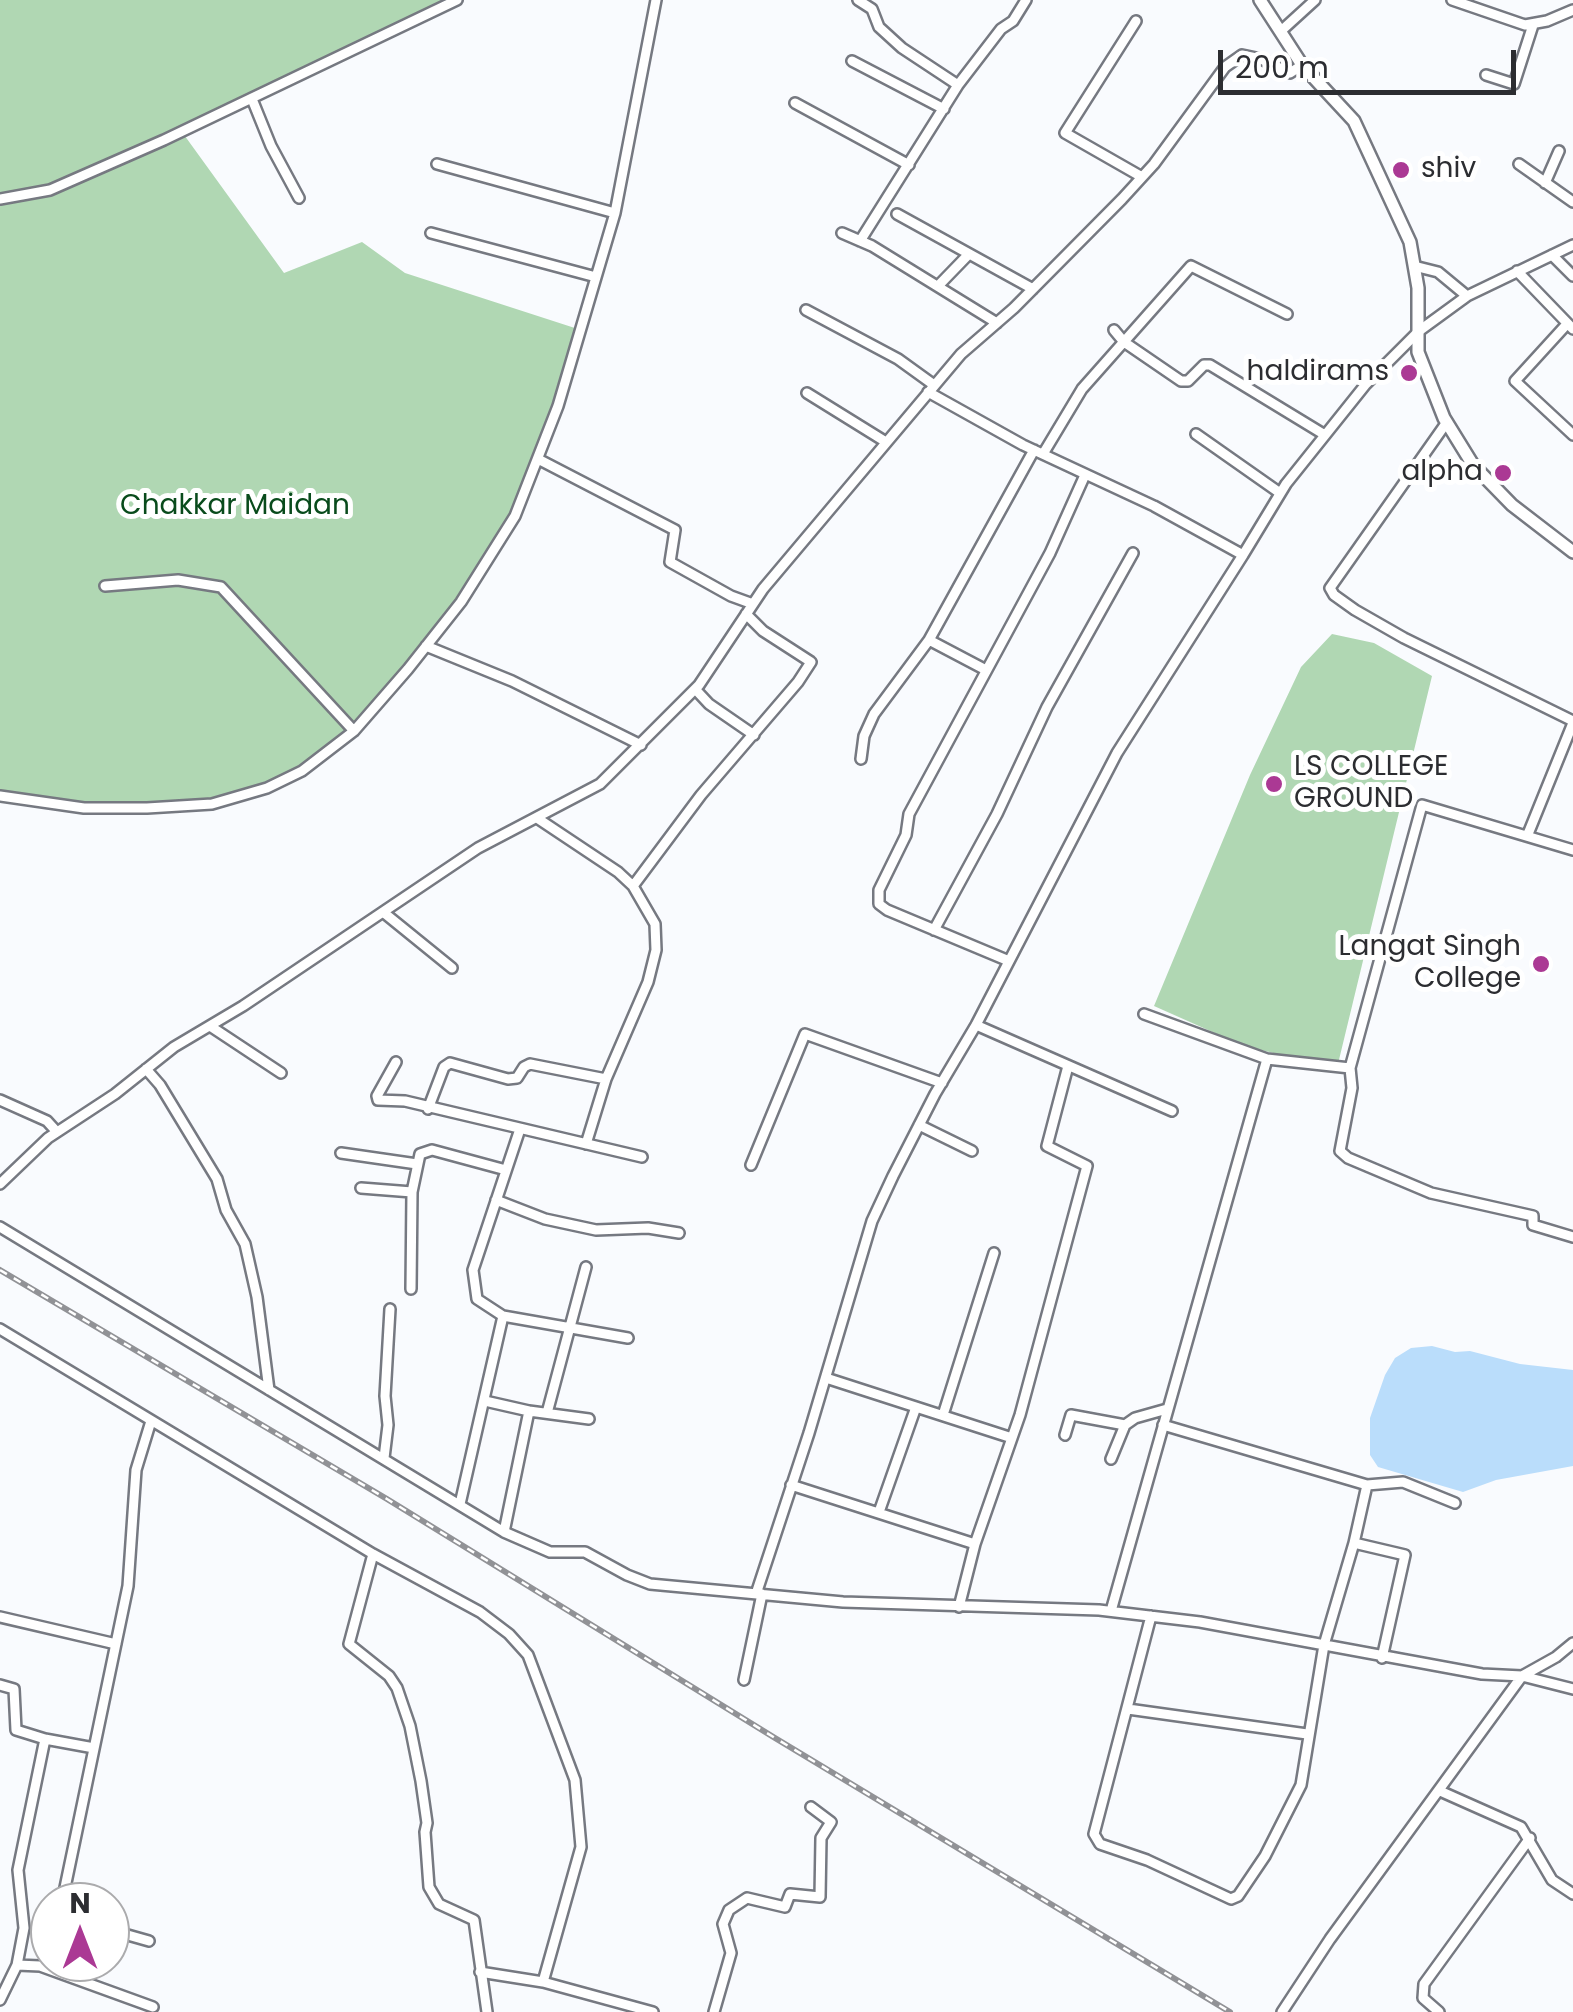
<!DOCTYPE html>
<html>
<head>
<meta charset="utf-8">
<style>
	body { margin:0 }
	#map { position:relative; width:1573px; height:2012px; overflow:hidden; background:#f9fbfe; font-family:Poppins,sans-serif }
	canvas { display:block }
	.north { position:absolute; left:30px; top:1882px; width:100px; height:100px; box-sizing:border-box; background:#fff; border:2px solid #ababad; border-radius:50%; rotate:0deg; font-size:28px; font-weight:700; line-height:40px; text-align:center; color:#2c2d31 }
	.north::after { content:''; display:block; margin:auto; width:35px; height:45px; background:#ab3994; clip-path:polygon(50% 0,100% 100%,50% 72%,0 100%) }
	.scale { position:absolute; left:1218px; top:50px; width:298px; height:45px; box-sizing:border-box; border:5px solid #2c2d31; border-top:0; padding-left:12px; font-size:30px; line-height:35px; white-space:nowrap; color:#2c2d31; -webkit-text-stroke:8px #fff; paint-order:stroke }
</style>
</head>
<body>
<div id="map">
<canvas width="1573" height="2012"></canvas>
<div class="north">N</div>
<div class="scale">200 m</div>
</div>
<script>
const g = document.querySelector('canvas').getContext('2d');
g.lineJoin = 'round';
function fillPath(path, color) { g.fillStyle = color; g.fill(path, 'evenodd'); }
const poly = rows => new Path2D(rows.map(r => 'M' + r).join(''));
function strokePath(path, color, width, dash) { g.strokeStyle = color; g.lineWidth = width; g.lineCap = dash ? 'butt' : 'round'; g.setLineDash(dash || []); g.stroke(path); }
function write(font, color, halo, rows, align = 'center') {
  g.font = font + ' Poppins,sans-serif'; g.lineWidth = 10; g.setLineDash([]); g.textBaseline = 'middle'; g.strokeStyle = halo; g.fillStyle = color; for (const [text, x, y, turn = 0] of rows) {
    g.save(); g.translate(x, y); g.rotate((+turn || 0) * Math.PI / 180); g.textAlign = isNaN(turn) ? turn : align; if (halo) g.strokeText(text, 0, 0); g.fillText(text, 0, 0); g.restore();
  }
}
const green = poly([
	[0,0,445,0,182,132,284,273,362,242,405,273,581,330,515,516,461,602,354,731,302,771,212,804,84,808,0,796],
	[1332,634,1374,643,1432,676,1337,1068,1244,1046,1154,1006,1250,775,1301,667]
]);
const water = poly([
	[1432,1346,1455,1352,1470,1351,1520,1364,1573,1370,1573,1466,1496,1480,1463,1492,1378,1467,1370,1455,1370,1418,1385,1375,1395,1358,1411,1348]
]);
const minor = poly([
	[858,0,872,9,879,27,902,48,958,85],
	[1452,0,1525,25,1547,21,1573,10],
	[1136,21,1065,133,1142,177],
	[1281,31,1315,0],
	[852,61,944,109],
	[1486,75,1514,84,1533,25],
	[252,99,271,146,299,198],
	[795,103,909,165],
	[437,164,615,213],
	[1519,164,1573,202],
	[1545,183,1559,151],
	[0,199,50,190,164,140,457,0],
	[897,214,1033,289],
	[431,233,596,277],
	[842,233,872,246,997,323],
	[860,241,958,85,1001,29,1013,21,1026,0],
	[1552,255,1573,276],
	[1414,266,1438,272,1467,296],
	[1517,271,1573,329],
	[938,286,968,255],
	[806,310,898,359,934,385],
	[1567,324,1515,381,1573,435],
	[1114,330,1124,342,1181,381,1188,381,1204,365,1210,365,1325,435],
	[928,392,1023,445,1154,506,1243,555,1286,484,1366,384,1419,331,1467,296,1573,245],
	[807,393,886,442],
	[1447,422,1330,588,1334,595,1355,610,1404,638,1573,721],
	[1196,434,1280,493],
	[1043,454,1082,389,1191,266,1287,314],
	[538,459,675,530,670,562,731,596,753,604],
	[105,586,178,580,221,587,354,731],
	[929,640,986,670],
	[426,646,512,681,641,745],
	[695,689,709,704,754,735],
	[861,759,864,736,874,714,929,640,1034,450],
	[0,796,84,808,147,808,212,804,267,788,302,771,354,731,408,669,461,602,515,516,558,406,615,213,656,0],
	[537,818,618,872,633,886,655,924,656,950,648,982,606,1079,586,1144],
	[1528,834,1573,723],
	[633,886,701,795,798,682,811,662,763,631,746,614],
	[383,912,452,968],
	[934,930,997,814,1047,707,1133,553],
	[1009,961,887,910,879,904,879,890,906,835,909,814,1050,553,1085,475],
	[1144,1014,1267,1059],
	[976,1025,1172,1111],
	[210,1026,281,1073],
	[396,1062,377,1096,378,1100,405,1101,642,1157],
	[1350,1068,1422,805,1573,850],
	[146,1069,160,1085,217,1179,226,1210,245,1244,257,1297,269,1390],
	[0,1100,47,1121,57,1132],
	[428,1109,444,1067,450,1063,508,1079,517,1078,524,1067,530,1064,606,1079],
	[919,1125,972,1151],
	[341,1153,417,1164],
	[751,1165,805,1034,942,1083],
	[0,1184,48,1138,115,1094,174,1047,243,1006,478,848,600,784,699,685,763,589,961,354,1014,308,1122,199,1154,164,1225,67,1242,55,1261,59,1290,73,1302,65],
	[361,1188,412,1192],
	[496,1200,545,1219,596,1230,648,1228,679,1233],
	[0,1227,504,1532,550,1552,585,1552,627,1575,650,1584,843,1602,1099,1610,1200,1622,1482,1674,1522,1676,1556,1657,1573,1643],
	[411,1289,412,1192,420,1154,432,1150,506,1170],
	[503,1316,628,1338],
	[0,1329,373,1554,480,1612,509,1634,528,1655,575,1780,581,1847,543,1982],
	[826,1378,1012,1438],
	[485,1401,529,1411],
	[547,1413,586,1267],
	[943,1415,994,1253],
	[1163,1425,1367,1485,1403,1482,1455,1503],
	[1065,1435,1071,1415,1125,1425,1135,1418,1167,1409],
	[384,1458,388,1425,385,1396,390,1309],
	[1111,1459,1125,1425],
	[791,1485,975,1544],
	[1367,1485,1354,1543,1405,1555,1382,1658],
	[460,1504,503,1316,477,1299,473,1270,520,1129],
	[879,1512,916,1407],
	[504,1532,529,1411,589,1419],
	[373,1554,349,1644,389,1676,397,1688,410,1726,421,1781,427,1823,425,1832,429,1887,439,1904,474,1920,487,2012],
	[756,1594,809,1433,872,1221,893,1176,935,1094,976,1025,1117,753,1243,555],
	[959,1607,975,1544,1020,1415,1087,1166,1047,1146,1068,1066],
	[1111,1611,1267,1059,1350,1068,1352,1088,1340,1151,1348,1158,1431,1193,1533,1216,1533,1225,1573,1237],
	[1151,1616,1094,1834,1100,1844,1147,1860,1231,1899,1238,1896,1265,1856,1301,1785,1324,1645,1354,1543],
	[0,1617,116,1644],
	[744,1680,762,1594],
	[0,1685,14,1689,16,1730,45,1739,94,1748],
	[1128,1709,1307,1734],
	[1440,1791,1521,1827,1552,1880,1573,1894],
	[62,1902,128,1586,136,1470,151,1421],
	[110,1930,149,1941],
	[17,1965,40,1966,153,2007],
	[480,1972,543,1982,653,2012],
	[0,2000,17,1965,24,1928,18,1870,45,1739],
	[714,2012,731,1953,723,1924,729,1910,747,1898,785,1907,790,1894,820,1897,821,1838,831,1822,811,1807],
	[1282,2012,1330,1939,1522,1676,1573,1689],
	[1439,2012,1423,1998,1424,1984,1530,1838]
]);
const secondary = poly([
	[1260,0,1302,65,1354,121,1410,242,1418,288,1418,352,1444,418,1473,465,1512,505,1573,552]
]);
const rail = poly([
	[0,1270,387,1499,775,1738,1230,2012]
]);
const markers = [
	[1401,170,10,"#ab3994"],
	[1409,373,10,"#ab3994"],
	[1503,473,10,"#ab3994"],
	[1274,784,10,"#ab3994"],
	[1541,964,10,"#ab3994"]
];
const poiNames = [
	["shiv",1421,170,"left"],
	["haldirams",1389,373],
	["alpha",1483,473],
	["LS COLLEGE",1294,768,"left"],
	["GROUND",1294,800,"left"],
	["Langat Singh",1521,948],
	["College",1521,980]
];
const parkNames = [
	["Chakkar Maidan",235,507]
];
fillPath(green, '#b0d7b3');
fillPath(water, '#baddfb');
strokePath(minor, '#767981', 14);
strokePath(secondary, '#767981', 16);
strokePath(minor, '#fff', 9);
strokePath(secondary, '#fff', 11);
strokePath(rail, '#919296', 6);
strokePath(rail, '#fff', 2.5, [8]);
for (const [x, y, r, color] of markers) { const dot = new Path2D(); dot.arc(x, y, r, 0, 2 * Math.PI); g.fillStyle = color; g.fill(dot); strokePath(dot, '#fff', 4); }
write('28px', '#2c2d31', '#fff', poiNames, 'right');
write('28px', '#094b1c', '#fff', parkNames);
</script>
</body>
</html>
